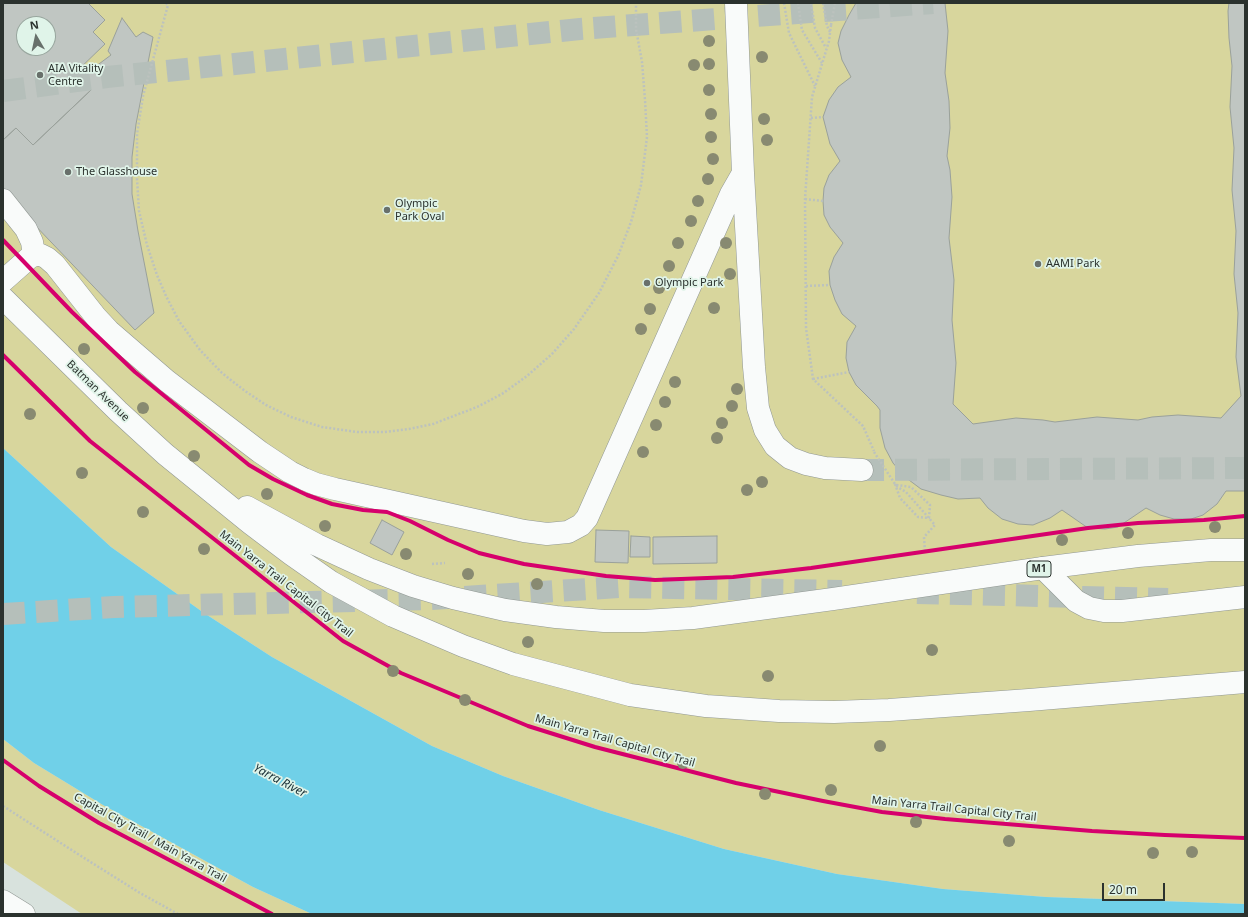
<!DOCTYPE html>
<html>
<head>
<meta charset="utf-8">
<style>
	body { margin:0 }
	#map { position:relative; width:1248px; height:917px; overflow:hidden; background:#d8e2dd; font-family:"Noto Sans",sans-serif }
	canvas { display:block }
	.frame { position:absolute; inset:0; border:4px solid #2b322e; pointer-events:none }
	.north { position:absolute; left:16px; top:16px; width:40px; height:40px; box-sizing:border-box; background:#e0f4e9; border:1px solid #98a69e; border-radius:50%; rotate:351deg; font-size:11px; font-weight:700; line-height:16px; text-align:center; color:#2b322e }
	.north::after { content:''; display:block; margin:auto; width:14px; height:18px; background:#68706b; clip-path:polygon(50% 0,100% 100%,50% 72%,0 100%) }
	.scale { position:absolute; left:1102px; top:883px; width:63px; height:18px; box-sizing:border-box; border:2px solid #2b322e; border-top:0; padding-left:5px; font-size:12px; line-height:14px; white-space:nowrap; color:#2b322e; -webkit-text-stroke:3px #e0f4e9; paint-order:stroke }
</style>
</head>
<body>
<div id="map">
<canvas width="1248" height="917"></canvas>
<div class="frame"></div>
<div class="north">N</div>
<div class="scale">20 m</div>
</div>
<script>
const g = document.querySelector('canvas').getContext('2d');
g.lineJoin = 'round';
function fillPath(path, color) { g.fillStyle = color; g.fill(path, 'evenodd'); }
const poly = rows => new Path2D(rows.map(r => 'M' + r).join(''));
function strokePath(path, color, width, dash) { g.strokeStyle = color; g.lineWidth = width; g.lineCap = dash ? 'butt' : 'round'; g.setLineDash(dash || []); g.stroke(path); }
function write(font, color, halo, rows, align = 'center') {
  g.font = font + ' "Noto Sans",sans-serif'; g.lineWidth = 3.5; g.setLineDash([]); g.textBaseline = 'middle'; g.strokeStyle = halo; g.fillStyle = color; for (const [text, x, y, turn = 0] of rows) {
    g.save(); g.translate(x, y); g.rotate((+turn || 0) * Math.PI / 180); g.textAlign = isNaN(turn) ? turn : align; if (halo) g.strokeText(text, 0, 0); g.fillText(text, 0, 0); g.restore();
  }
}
const green = poly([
	[3,3,1245,3,1245,904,1046,897,943,889,837,874,724,849,599,810,503,776,432,746,272,657,204,613,111,547,3,448],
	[24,24,48,24,48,48,24,48],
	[3,739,34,763,103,805,253,887,312,914,82,914,3,862]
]);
const water = poly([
	[3,448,111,547,204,613,272,657,351,701,432,746,503,776,599,810,724,849,837,874,943,889,1046,897,1245,904,1245,914,312,914,253,887,103,805,34,763,3,739]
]);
const building = poly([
	[3,3,88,3,105,20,93,32,105,44,75,73,91,90,33,145,16,128,3,140,3,3],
	[24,24,48,24,48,48,24,48,24,24],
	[856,3,945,3,948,31,945,73,949,101,950,128,947,156,950,170,952,197,949,238,954,280,952,320,956,363,953,404,973,424,1016,418,1043,420,1055,422,1097,417,1138,420,1152,417,1178,415,1221,418,1241,396,1236,357,1238,313,1234,274,1236,231,1232,190,1234,148,1230,107,1232,66,1229,38,1228,11,1229,3,1245,3,1245,491,1226,491,1217,504,1203,515,1191,519,1174,519,1160,515,1146,508,1118,527,1105,529,1088,528,1062,510,1050,518,1033,525,1018,524,1002,519,988,508,980,498,958,499,941,495,921,489,905,477,893,463,885,448,880,428,880,410,877,406,856,385,849,372,846,358,847,342,856,326,842,314,835,300,830,285,829,271,834,257,843,243,830,227,824,215,823,201,824,188,829,175,840,161,830,144,823,117,829,100,838,87,851,77,842,60,838,43,841,31,849,15,856,3],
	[122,18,136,37,143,32,153,37,136,124,132,157,132,194,138,231,154,313,135,330,30,220,31,218,3,188,3,140,16,128,33,145,91,90,80,78,111,55,108,51,122,18],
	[382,520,404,532,392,555,370,543,382,520],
	[596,530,629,531,628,563,595,562,596,530],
	[631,536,650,537,650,557,630,557,631,536],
	[717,536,717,563,653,564,653,537,717,536]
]);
const minorTunnel = poly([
	[862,470,1245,468]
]);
const highwayTunnel = poly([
	[3,91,107,77,580,29,933,3],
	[917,593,1168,599],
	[3,614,114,607,431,599,620,587,842,591]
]);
const path = poly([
	[166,3,168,5,143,96,137,134,137,179,139,211,147,245,157,275,166,296,179,321,200,350,222,373,245,391,266,405,291,417,322,427,357,432,384,432,409,429,433,424,477,407,502,394,527,376,552,354,574,329,599,293,618,256,631,222,641,185,647,137,645,100,642,62,636,29,636,3],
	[784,3,789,33,815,86],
	[798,3,802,30,822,63],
	[811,3,815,28,826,48],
	[823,3,827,26,830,32],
	[831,25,829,41,812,97,805,199,806,328,813,379,863,426,874,451],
	[811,118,823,117],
	[805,199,823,201],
	[806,286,830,285],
	[813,379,849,372],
	[895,484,900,498,918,517,929,518,930,505,911,487,896,485],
	[896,486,906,492,935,525,924,537,925,552],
	[432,564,445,563],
	[3,806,81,856,140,893,178,914]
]);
const minor = poly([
	[736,3,743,173,754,367,758,408,765,430,775,446,790,458,806,464,825,468,862,470],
	[3,200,26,229,32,242,34,255],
	[3,281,29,258,34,255,41,255,47,258,55,265,96,317,109,331,167,381,260,452,290,472,304,479,316,484,335,489,524,531,547,534,568,532,581,525,587,518,731,194,743,173],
	[1043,568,1076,601,1089,608,1104,611,1122,611,1245,597],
	[3,901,24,914]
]);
const highway = poly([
	[3,298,118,411,165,454,250,523,291,554,331,582,393,616,463,646,513,664,630,695,706,706,779,711,834,712,889,710,1029,700,1245,682],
	[247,507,317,545,369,569,413,586,453,598,505,610,556,617,604,621,644,621,693,618,833,599,1043,568,1138,556,1211,550,1245,550]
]);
const pathBridge = poly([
	[831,25,835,3],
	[874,452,895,484]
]);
const cycleway = poly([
	[3,240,72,312,135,372,249,465,273,479,307,495,332,504,363,510,387,512,410,521,448,540,479,553,524,564,606,576,655,580,733,577,811,568,1088,528,1138,523,1204,520,1245,516],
	[3,355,90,441,343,641,401,673,528,726,595,747,736,783,823,801,882,812,945,819,1092,831,1165,835,1245,838],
	[3,760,39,786,99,823,272,914]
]);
const trees = [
	[709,41],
	[762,57],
	[709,64],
	[694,65],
	[709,90],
	[711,114],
	[764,119],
	[711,137],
	[767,140],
	[713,159],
	[708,179],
	[698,201],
	[691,221],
	[678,243],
	[726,243],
	[669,266],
	[730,274],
	[659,288],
	[714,308],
	[650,309],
	[641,329],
	[84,349],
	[675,382],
	[737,389],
	[665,402],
	[732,406],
	[143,408],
	[30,414],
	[722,423],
	[656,425],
	[717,438],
	[643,452],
	[194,456],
	[82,473],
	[762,482],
	[747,490],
	[267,494],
	[143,512],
	[325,526],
	[1215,527],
	[1128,533],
	[1062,540],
	[204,549],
	[406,554],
	[468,574],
	[537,584],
	[528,642],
	[932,650],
	[393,671],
	[768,676],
	[465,700],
	[880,746],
	[683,763],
	[831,790],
	[765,794],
	[916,822],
	[1009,841],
	[1192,852],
	[1153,853]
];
const markers = [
	[40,75,4,"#68706b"],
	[68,172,4,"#68706b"],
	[387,210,4,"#68706b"],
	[1038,264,4,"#68706b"],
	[647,283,4,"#68706b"]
];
const shields = [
	[1039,569,24]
];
const shieldNames = [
	["M1",1039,569]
];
const poiNames = [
	["AIA Vitality",48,69],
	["Centre",48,82],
	["The Glasshouse",76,172],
	["Olympic",395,204],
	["Park Oval",395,217],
	["AAMI Park",1046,264],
	["Olympic Park",655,283]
];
const streetNames = [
	["Batman Avenue",98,391,44],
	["Main Yarra Trail Capital City Trail",286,584,38],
	["Main Yarra Trail Capital City Trail",615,741,16],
	["Main Yarra Trail Capital City Trail",954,809,6],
	["Capital City Trail / Main Yarra Trail",150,838,29]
];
const waterNames = [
	["Yarra River",280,781,28]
];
fillPath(green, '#d8d69d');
fillPath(water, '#70d0e8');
fillPath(building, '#c0c6c2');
strokePath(building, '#9aa19b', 1);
strokePath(minorTunnel, '#b5bfba', 22, [22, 11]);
strokePath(highwayTunnel, '#b5bfba', 22, [22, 11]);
strokePath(minor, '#919894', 23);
strokePath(highway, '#919894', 23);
strokePath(path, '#bcc2be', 2.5, [2, 2]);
strokePath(minor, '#f9fbfa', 22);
strokePath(highway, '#f9fbfa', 22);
strokePath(pathBridge, '#bcc2be', 2.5, [2, 2]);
strokePath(cycleway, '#d6006c', 4);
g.fillStyle = '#888a71';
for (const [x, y] of trees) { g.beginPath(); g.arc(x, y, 6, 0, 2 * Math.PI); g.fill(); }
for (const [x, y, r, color] of markers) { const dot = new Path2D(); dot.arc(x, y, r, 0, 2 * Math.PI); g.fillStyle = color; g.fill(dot); strokePath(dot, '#e0f4e9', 1.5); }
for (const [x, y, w] of shields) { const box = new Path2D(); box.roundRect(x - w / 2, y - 8, w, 16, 3); g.fillStyle = '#e0f4e9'; g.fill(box); strokePath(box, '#2b322e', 1); }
write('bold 10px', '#2b322e', null, shieldNames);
write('11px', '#2b322e', '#e0f4e9', poiNames, 'left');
write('11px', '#2b322e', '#e0f4e9', streetNames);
write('italic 12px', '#1a3037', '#e0f4e9', waterNames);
</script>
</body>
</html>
